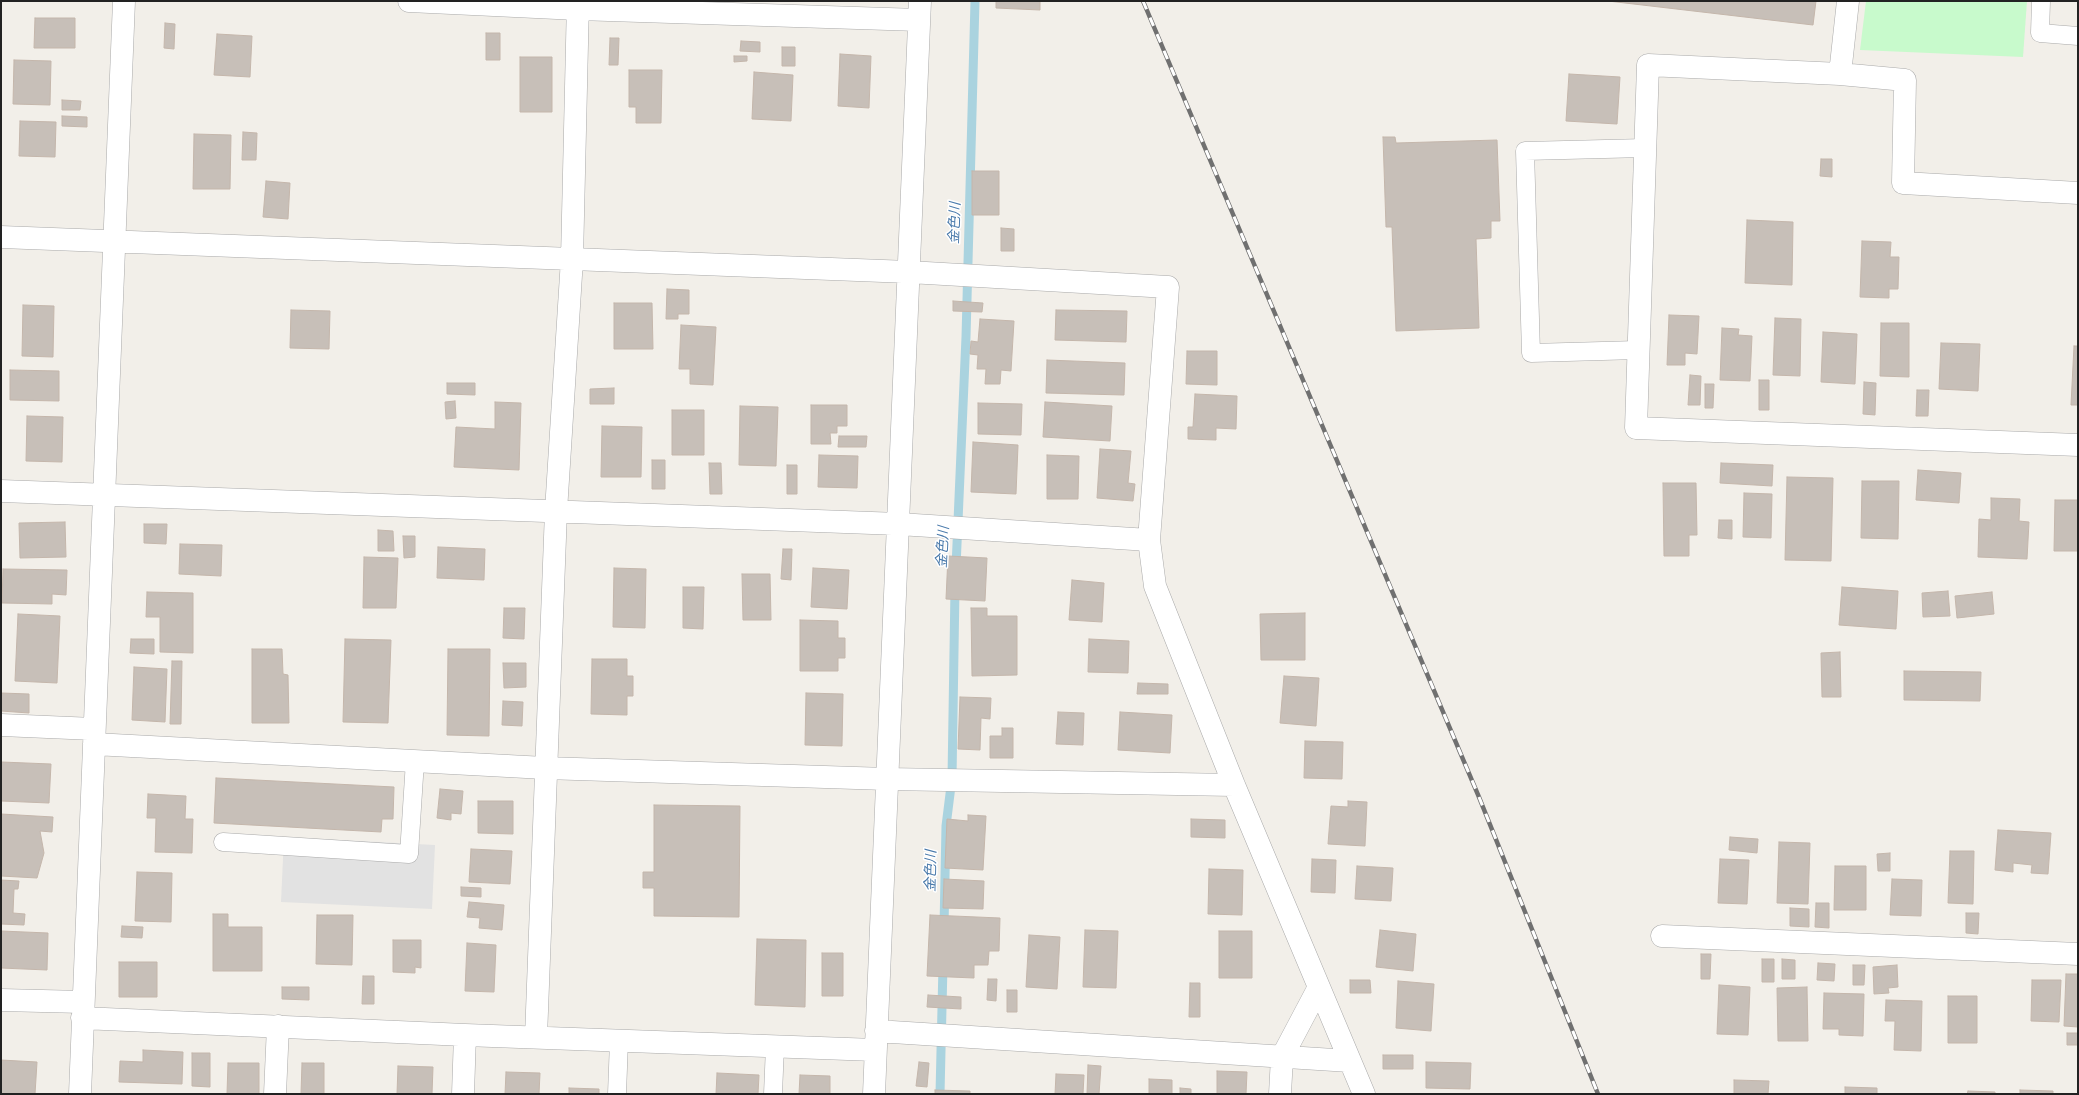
<!DOCTYPE html>
<html>
<head>
<meta charset="utf-8">
<style>
	body { margin:0 }
	#map { position:relative; width:2079px; height:1095px; overflow:hidden; background:#f2efe9; font-family:"PT Sans",sans-serif }
	canvas { display:block }
	.frame { position:absolute; inset:0; border:2px solid #222; pointer-events:none }
</style>
</head>
<body>
<div id="map">
<canvas width="2079" height="1095"></canvas>
<div class="frame"></div>
</div>
<script>
const g = document.querySelector('canvas').getContext('2d');
g.lineJoin = 'round';
function fillPath(path, color) { g.fillStyle = color; g.fill(path, 'evenodd'); }
const poly = rows => new Path2D(rows.map(r => 'M' + r).join(''));
function strokePath(path, color, width, dash) { g.strokeStyle = color; g.lineWidth = width; g.lineCap = dash ? 'butt' : 'round'; g.setLineDash(dash || []); g.stroke(path); }
function write(font, color, halo, rows, align = 'center') {
  g.font = font + ' "PT Sans","Noto Sans JP",sans-serif'; g.lineWidth = 3; g.setLineDash([]); g.textBaseline = 'middle'; g.strokeStyle = halo; g.fillStyle = color; for (const [text, x, y, turn = 0] of rows) {
    g.save(); g.translate(x, y); g.rotate((+turn || 0) * Math.PI / 180); g.textAlign = isNaN(turn) ? turn : align; if (halo) g.strokeText(text, 0, 0); g.fillText(text, 0, 0); g.restore();
  }
}
const park = poly([
	[1866,1,2027,1,2023,57,1860,50]
]);
const parking = poly([
	[284,837,435,845,432,909,281,902]
]);
const stream = poly([
	[956,567,966,337,975,1],
	[944,927,946,826,952,778,955,588],
	[940,1094,943,965]
]);
const building = poly([
	[996,1,1040,1,1040,10,996,8,996,1],
	[1608,1,1816,1,1813,25,1608,1],
	[35,18,75,18,75,48,34,48,35,18],
	[165,23,175,24,174,49,164,48,165,23],
	[486,33,500,33,500,60,486,60,486,33],
	[217,34,252,36,250,77,214,75,217,34],
	[610,38,619,38,618,65,609,65,610,38],
	[741,41,760,42,760,52,740,51,741,41],
	[782,47,795,47,795,66,782,66,782,47],
	[840,54,871,56,869,108,838,106,840,54],
	[734,56,747,56,747,61,734,62,734,56],
	[520,57,552,57,552,112,520,112,520,57],
	[14,60,51,61,50,105,13,104,14,60],
	[629,70,662,70,661,123,636,123,636,107,629,107,629,70],
	[754,72,793,75,791,121,752,119,754,72],
	[1569,74,1620,77,1617,124,1566,121,1569,74],
	[62,100,81,101,80,110,62,110,62,100],
	[62,116,87,117,87,127,62,126,62,116],
	[20,121,56,122,55,157,19,156,20,121],
	[243,132,257,133,256,160,242,160,243,132],
	[194,134,231,135,230,189,193,189,194,134],
	[1383,137,1395,137,1396,143,1497,140,1500,221,1491,221,1491,238,1476,239,1479,328,1396,331,1392,227,1386,227,1383,137],
	[1821,159,1832,159,1832,177,1820,176,1821,159],
	[972,171,999,171,999,215,972,215,972,171],
	[266,181,290,183,288,219,263,217,266,181],
	[1747,220,1793,222,1792,285,1745,283,1747,220],
	[1001,228,1014,229,1014,251,1001,251,1001,228],
	[1862,241,1891,242,1890,257,1899,257,1898,289,1889,289,1889,298,1860,297,1862,241],
	[667,289,689,290,689,314,678,314,678,319,666,319,667,289],
	[953,301,983,303,982,312,953,311,953,301],
	[614,303,652,303,653,349,614,349,614,303],
	[23,305,54,306,53,357,22,356,23,305],
	[291,310,330,311,329,349,290,348,291,310],
	[1056,310,1127,311,1126,342,1055,340,1056,310],
	[1669,315,1699,316,1697,354,1685,353,1685,365,1667,365,1669,315],
	[1775,318,1801,319,1800,376,1773,375,1775,318],
	[980,319,1014,321,1011,371,1001,370,1000,384,985,384,986,369,977,369,978,355,970,354,971,341,978,342,980,319],
	[1881,323,1909,323,1909,377,1880,376,1881,323],
	[681,325,716,327,713,385,690,384,690,369,679,369,681,325],
	[1722,328,1739,329,1738,335,1752,336,1750,381,1720,380,1722,328],
	[1823,332,1857,334,1855,384,1821,382,1823,332],
	[1941,343,1980,344,1978,391,1939,389,1941,343],
	[2074,346,2078,346,2078,405,2071,405,2074,346],
	[1187,351,1217,351,1217,385,1186,384,1187,351],
	[1047,360,1125,363,1124,395,1046,393,1047,360],
	[10,370,59,371,59,401,10,400,10,370],
	[1690,375,1701,376,1700,405,1688,405,1690,375],
	[1759,380,1769,380,1769,410,1759,410,1759,380],
	[1864,382,1876,383,1875,415,1863,414,1864,382],
	[447,383,475,383,475,395,447,394,447,383],
	[1705,384,1714,384,1713,408,1705,408,1705,384],
	[614,388,614,404,590,404,590,389,614,388],
	[1917,390,1929,390,1928,416,1916,416,1917,390],
	[1195,394,1237,396,1236,429,1216,428,1216,440,1188,439,1188,427,1193,427,1195,394],
	[455,401,456,418,446,419,445,402,455,401],
	[495,402,521,403,519,470,454,467,456,427,495,429,495,402],
	[1045,402,1112,406,1110,441,1043,437,1045,402],
	[978,403,1022,404,1021,435,978,434,978,403],
	[811,405,847,405,847,426,837,426,837,433,830,433,831,444,811,444,811,405],
	[740,406,778,407,776,466,739,465,740,406],
	[672,410,704,410,704,455,672,455,672,410],
	[27,416,63,417,62,462,26,461,27,416],
	[602,426,642,427,641,477,601,477,602,426],
	[839,436,867,436,866,447,838,447,839,436],
	[973,442,1018,445,1016,494,971,492,973,442],
	[1100,449,1131,451,1128,483,1135,484,1133,501,1097,498,1100,449],
	[819,455,858,456,857,488,818,487,819,455],
	[1047,455,1079,456,1078,499,1047,499,1047,455],
	[652,460,665,460,665,489,652,489,652,460],
	[709,463,721,463,722,494,710,494,709,463],
	[1721,463,1773,465,1772,486,1720,483,1721,463],
	[787,465,797,465,797,494,787,494,787,465],
	[1918,470,1961,473,1959,503,1916,500,1918,470],
	[1787,477,1833,478,1831,561,1785,560,1787,477],
	[1862,481,1899,481,1898,539,1861,538,1862,481],
	[1663,483,1696,483,1697,535,1689,535,1689,556,1664,556,1663,483],
	[1744,493,1772,494,1771,538,1743,537,1744,493],
	[1991,498,2020,499,2019,521,2029,522,2027,559,1978,557,1979,519,1991,520,1991,498],
	[2055,500,2078,500,2078,551,2054,551,2055,500],
	[1719,520,1732,520,1732,539,1718,538,1719,520],
	[65,522,66,557,20,558,19,523,65,522],
	[144,524,167,524,166,544,144,543,144,524],
	[378,530,393,531,394,551,378,551,378,530],
	[403,536,415,536,415,557,404,558,403,536],
	[180,544,222,545,221,576,179,574,180,544],
	[438,547,485,549,484,580,437,578,438,547],
	[783,549,792,549,791,580,781,579,783,549],
	[948,556,987,558,985,601,946,599,948,556],
	[364,557,398,558,396,608,363,608,364,557],
	[614,568,646,569,645,628,613,627,614,568],
	[813,568,849,570,847,609,811,607,813,568],
	[3,569,67,570,66,595,52,594,52,604,2,603,3,569],
	[742,574,770,574,771,620,743,620,742,574],
	[1072,580,1104,583,1102,622,1069,620,1072,580],
	[683,587,704,587,703,629,683,628,683,587],
	[1842,587,1898,591,1896,629,1839,625,1842,587],
	[1948,591,1950,616,1923,617,1922,593,1948,591],
	[147,592,193,593,193,653,160,652,160,617,146,617,147,592],
	[1992,592,1994,614,1957,618,1955,596,1992,592],
	[504,608,525,608,524,639,503,638,504,608],
	[971,608,987,608,987,616,1017,616,1017,675,972,676,971,608],
	[1305,613,1305,660,1261,660,1260,614,1305,613],
	[18,614,60,616,57,683,15,681,18,614],
	[800,620,838,621,838,638,845,638,845,658,838,658,838,671,800,671,800,620],
	[131,639,154,639,154,654,130,653,131,639],
	[345,639,391,640,388,723,343,722,345,639],
	[1089,639,1129,641,1128,673,1088,672,1089,639],
	[252,649,282,649,283,674,288,675,289,723,252,723,252,649],
	[448,649,490,649,489,736,447,735,448,649],
	[1840,652,1841,697,1822,697,1821,653,1840,652],
	[592,659,627,659,627,676,633,676,633,696,627,696,627,715,591,714,592,659],
	[172,661,182,661,181,724,170,724,172,661],
	[503,663,526,663,526,687,504,688,503,663],
	[134,667,167,669,165,722,132,720,134,667],
	[1904,671,1981,672,1980,701,1904,700,1904,671],
	[1284,676,1319,678,1316,726,1280,723,1284,676],
	[1138,683,1168,684,1168,694,1137,694,1138,683],
	[1,693,29,694,29,713,1,711,1,693],
	[806,693,843,694,842,746,805,745,806,693],
	[960,697,991,698,990,719,981,718,980,750,958,749,960,697],
	[503,701,523,702,522,726,502,725,503,701],
	[1058,712,1084,713,1083,745,1056,744,1058,712],
	[1120,712,1172,715,1170,753,1118,750,1120,712],
	[1002,728,1013,728,1013,758,990,758,990,736,1002,736,1002,728],
	[1305,741,1343,742,1342,779,1304,778,1305,741],
	[1,762,51,764,49,803,1,801,1,762],
	[216,778,394,787,393,819,382,819,381,832,214,823,216,778],
	[440,789,463,791,461,814,451,813,451,820,437,818,440,789],
	[148,794,186,796,185,819,193,819,192,853,155,852,156,818,147,818,148,794],
	[478,801,513,801,513,834,478,833,478,801],
	[1348,801,1367,802,1365,846,1328,844,1331,806,1348,807,1348,801],
	[654,805,740,806,739,917,654,916,654,888,643,888,643,872,654,872,654,805],
	[1,814,53,817,52,832,40,831,44,853,37,878,1,876,1,814],
	[968,815,986,816,983,870,945,868,947,819,968,821,968,815],
	[1191,819,1225,820,1225,838,1191,837,1191,819],
	[1998,830,2051,833,2048,874,2031,873,2032,865,2013,863,2013,872,1995,870,1998,830],
	[1730,837,1758,839,1757,853,1729,850,1730,837],
	[1779,842,1810,843,1808,904,1777,903,1779,842],
	[471,849,512,851,510,884,469,882,471,849],
	[1950,851,1974,851,1973,904,1948,903,1950,851],
	[1890,853,1890,871,1878,871,1877,854,1890,853],
	[1312,859,1336,860,1335,893,1311,892,1312,859],
	[1720,859,1749,860,1747,904,1718,903,1720,859],
	[1357,866,1393,868,1391,901,1355,899,1357,866],
	[1835,866,1866,866,1866,910,1834,910,1835,866],
	[1209,869,1243,870,1242,915,1208,914,1209,869],
	[137,872,172,873,171,922,135,921,137,872],
	[944,879,984,881,983,909,943,908,944,879],
	[1892,879,1922,880,1921,916,1890,915,1892,879],
	[1,880,19,881,18,889,14,889,13,913,25,914,24,925,1,924,1,880],
	[461,887,481,888,481,897,461,896,461,887],
	[469,902,504,905,502,930,479,928,480,918,467,917,469,902],
	[1816,903,1829,903,1829,928,1815,927,1816,903],
	[1790,908,1809,909,1809,927,1790,926,1790,908],
	[1966,913,1979,913,1978,934,1966,933,1966,913],
	[213,914,228,914,228,927,262,927,262,971,213,971,213,914],
	[317,915,353,915,352,965,316,964,317,915],
	[930,915,1000,918,999,951,989,951,988,965,974,965,974,978,927,976,930,915],
	[122,926,143,927,142,938,121,937,122,926],
	[1085,930,1118,931,1116,988,1083,987,1085,930],
	[1380,930,1416,934,1413,971,1376,967,1380,930],
	[1,931,48,933,47,970,1,968,1,931],
	[1219,931,1252,931,1252,978,1219,978,1219,931],
	[1029,935,1060,937,1057,989,1026,987,1029,935],
	[757,939,806,940,805,1007,755,1005,757,939],
	[393,940,421,940,421,968,415,967,415,973,393,972,393,940],
	[467,943,496,945,494,992,465,991,467,943],
	[822,953,843,953,843,996,822,996,822,953],
	[1701,954,1711,954,1710,979,1701,979,1701,954],
	[1762,959,1774,959,1774,982,1762,982,1762,959],
	[1782,959,1795,960,1795,979,1782,979,1782,959],
	[119,962,157,962,157,997,119,997,119,962],
	[1818,963,1835,964,1834,981,1817,980,1818,963],
	[1853,965,1865,965,1864,985,1853,985,1853,965],
	[1897,965,1898,987,1888,988,1889,993,1874,994,1873,967,1897,965],
	[2066,974,2078,974,2078,1027,2064,1026,2066,974],
	[363,976,374,976,374,1004,362,1004,363,976],
	[988,979,997,979,996,1001,987,1000,988,979],
	[1350,980,1370,980,1371,993,1350,993,1350,980],
	[2032,980,2061,980,2059,1022,2031,1021,2032,980],
	[1398,981,1434,984,1431,1031,1396,1028,1398,981],
	[1190,983,1200,983,1200,1017,1189,1017,1190,983],
	[1719,985,1750,987,1748,1035,1717,1034,1719,985],
	[282,987,309,987,309,1000,282,999,282,987],
	[1807,987,1808,1041,1778,1041,1777,988,1807,987],
	[1007,990,1017,990,1017,1012,1007,1012,1007,990],
	[1824,993,1864,994,1863,1036,1839,1035,1839,1029,1823,1029,1824,993],
	[928,995,961,997,961,1009,927,1007,928,995],
	[1948,996,1977,996,1977,1043,1948,1043,1948,996],
	[1886,1000,1922,1001,1921,1051,1894,1050,1895,1021,1885,1021,1886,1000],
	[2067,1033,2078,1033,2078,1045,2067,1045,2067,1033],
	[143,1050,183,1052,182,1084,119,1082,120,1061,143,1062,143,1050],
	[192,1053,210,1053,210,1087,192,1086,192,1053],
	[1383,1055,1413,1055,1413,1069,1383,1069,1383,1055],
	[1,1060,37,1062,35,1094,1,1094,1,1060],
	[919,1062,929,1063,927,1087,916,1086,919,1062],
	[1426,1062,1471,1063,1470,1089,1426,1088,1426,1062],
	[228,1063,259,1063,259,1094,227,1094,228,1063],
	[302,1063,324,1063,324,1094,301,1094,302,1063],
	[1088,1065,1101,1066,1099,1094,1087,1094,1088,1065],
	[398,1066,433,1067,432,1094,397,1094,398,1066],
	[1217,1071,1247,1072,1246,1094,1217,1094,1217,1071],
	[506,1072,540,1073,539,1094,505,1094,506,1072],
	[717,1073,759,1075,758,1094,716,1094,717,1073],
	[1056,1074,1084,1075,1083,1094,1055,1094,1056,1074],
	[800,1075,830,1076,830,1094,799,1094,800,1075],
	[1149,1079,1172,1080,1172,1094,1149,1094,1149,1079],
	[1734,1080,1769,1081,1768,1094,1734,1094,1734,1080],
	[1845,1087,1877,1088,1877,1094,1845,1094,1845,1087],
	[569,1088,599,1089,599,1094,569,1094,569,1088],
	[1180,1088,1191,1089,1191,1094,1180,1094,1180,1088],
	[935,1090,970,1091,970,1094,935,1094,935,1090],
	[2020,1090,2053,1091,2053,1094,2020,1094,2020,1090],
	[1968,1091,1995,1092,1995,1094,1967,1094,1968,1091]
]);
const lane = poly([
	[2041,1,2040,33,2078,36],
	[1638,350,1531,353,1525,151,1645,148],
	[223,842,409,854,415,761],
	[617,1094,619,1041],
	[773,1094,775,1046]
]);
const street = poly([
	[409,1,578,9,919,20],
	[1848,1,1840,74,1648,65,1636,428,2078,445],
	[1840,74,1905,80,1903,183,2078,193],
	[1,237,909,272,1168,287,1149,540,1155,586,1234,785,1364,1094],
	[1,491,899,524,1149,540],
	[1,725,94,729],
	[94,744,545,768,887,779,1234,785],
	[1662,936,2078,954],
	[1,1000,83,1002],
	[82,1018,465,1035,875,1050],
	[876,1031,1350,1061],
	[536,1037,556,511,572,259,578,1],
	[80,1094,124,1],
	[275,1094,278,1026],
	[463,1094,465,1035],
	[874,1094,920,1],
	[1280,1094,1282,1057,1319,987]
]);
const rail = poly([
	[1143,1,1479,797,1598,1094]
]);
const waterNames = [
	["金色川",955,223,-88],
	["金色川",943,547,-87],
	["金色川",931,871,-89]
];
fillPath(park, '#c8facc');
fillPath(parking, '#e2e2e2');
strokePath(stream, '#aad3df', 9);
fillPath(building, '#c7bfb8');
strokePath(building, '#c4b6ab', 1);
strokePath(lane, '#a9a9a9', 19);
strokePath(street, '#a9a9a9', 23);
strokePath(lane, '#fff', 18);
strokePath(street, '#fff', 22);
strokePath(rail, '#707070', 4.5);
strokePath(rail, '#fff', 3, [9]);
write('italic 14px', '#4a7aab', '#fff', waterNames);
</script>
</body>
</html>
